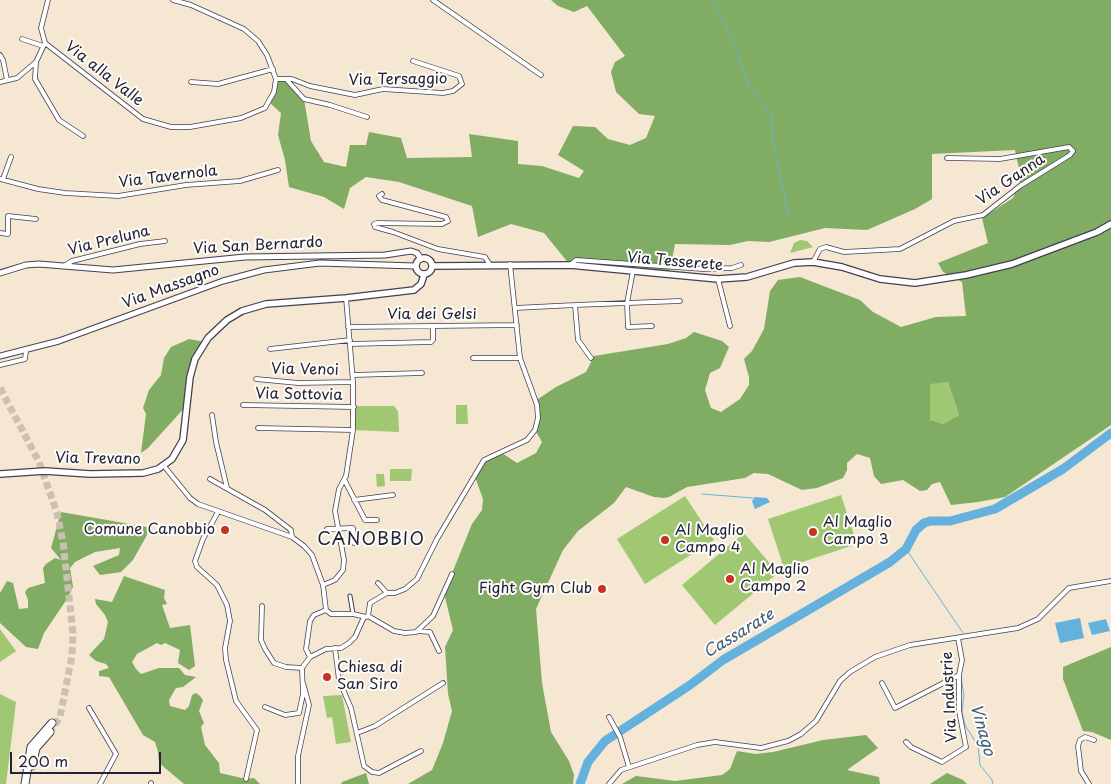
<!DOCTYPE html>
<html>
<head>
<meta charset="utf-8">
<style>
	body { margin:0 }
	#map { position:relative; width:1111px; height:784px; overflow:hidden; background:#f5e7d1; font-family:"Playpen Sans",sans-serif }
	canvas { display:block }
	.scale { position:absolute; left:10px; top:752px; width:151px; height:22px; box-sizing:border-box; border:2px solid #22223b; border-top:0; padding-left:6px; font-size:15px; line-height:18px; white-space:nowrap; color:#22223b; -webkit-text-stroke:4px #fdfcf7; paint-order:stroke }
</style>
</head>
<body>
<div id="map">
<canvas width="1111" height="784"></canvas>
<div class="scale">200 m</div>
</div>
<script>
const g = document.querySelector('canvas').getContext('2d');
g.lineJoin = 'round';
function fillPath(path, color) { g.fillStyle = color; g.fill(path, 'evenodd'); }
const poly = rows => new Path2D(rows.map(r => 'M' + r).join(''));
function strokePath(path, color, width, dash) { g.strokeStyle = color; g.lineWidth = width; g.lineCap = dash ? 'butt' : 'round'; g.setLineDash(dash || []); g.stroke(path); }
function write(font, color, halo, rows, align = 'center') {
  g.font = font + ' "Playpen Sans",sans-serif'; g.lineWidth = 4; g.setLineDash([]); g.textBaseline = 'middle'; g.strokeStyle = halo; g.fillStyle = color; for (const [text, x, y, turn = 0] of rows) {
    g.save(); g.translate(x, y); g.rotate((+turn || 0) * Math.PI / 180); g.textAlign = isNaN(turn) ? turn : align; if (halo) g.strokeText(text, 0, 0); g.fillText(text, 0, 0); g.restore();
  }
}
const green = poly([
	[800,240,807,241,813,247,790,253,794,243],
	[948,382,959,415,943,424,929,420,930,383],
	[456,405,467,405,468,424,456,424],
	[354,406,394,406,398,411,399,432,353,430],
	[390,469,412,469,411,481,390,481],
	[376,474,384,474,385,486,377,487],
	[841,495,857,544,784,568,768,519],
	[685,496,714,540,645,584,617,539],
	[744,533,778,573,715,625,682,585],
	[0,629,16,651,0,662],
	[0,694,16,702,6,784,0,784],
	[342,695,351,742,336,744,332,717,327,718,323,696]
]);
const forest = poly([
	[551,0,1111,0,1111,425,1005,497,978,502,951,505,940,482,932,484,927,490,920,491,903,480,881,484,874,476,870,458,857,454,847,463,847,470,843,478,817,488,802,490,768,474,754,473,745,478,687,487,669,497,664,498,654,497,626,487,614,503,578,531,563,550,536,609,542,683,551,732,569,761,574,775,573,784,408,784,432,770,443,743,452,711,448,694,445,647,453,630,444,593,472,524,482,510,483,499,475,477,488,459,502,453,517,463,536,453,542,442,535,430,538,419,538,399,556,387,586,372,594,356,668,344,686,338,694,332,722,341,729,347,720,368,710,373,705,390,711,408,721,412,740,399,749,385,749,377,744,359,752,351,764,329,770,291,778,280,800,277,860,300,873,312,901,327,936,317,966,316,962,282,943,272,938,263,988,243,982,218,1013,198,1021,178,1015,150,932,154,932,199,915,209,867,230,825,228,769,242,748,241,730,245,675,244,669,275,570,265,544,233,511,224,478,237,472,206,399,182,366,177,350,188,344,209,324,197,289,187,285,160,278,135,281,113,270,103,276,79,286,78,304,99,311,141,324,162,346,167,350,145,366,145,369,132,401,138,407,158,472,157,469,134,518,141,518,164,542,166,579,178,584,171,558,155,573,126,595,127,608,139,630,145,646,138,655,116,639,114,616,92,611,72,615,62,625,56,587,6,574,12,558,6],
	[948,382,959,415,943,424,930,420,930,384],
	[189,339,205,342,195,359,187,405,148,448,141,453,146,414,143,408,149,390,161,375,164,358,171,347],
	[61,512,147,527,147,535,133,560,121,572,100,575,93,566,119,555,120,548,95,552,75,562,70,568,73,587,67,599,44,633,38,649,26,647,0,623,0,593,7,581,13,583,19,609,28,608,28,600,25,592,28,588,45,583,43,568,46,564,55,558,61,560,51,548],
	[124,576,165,590,164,598,167,604,162,605,170,628,190,625,195,666,189,670,178,663,180,650,165,643,161,645,157,643,137,654,132,662,136,669,141,674,159,668,179,668,185,675,196,677,183,687,176,688,169,700,170,706,185,710,189,706,192,695,196,693,200,696,203,700,199,711,204,723,201,727,205,745,219,763,220,773,246,779,254,778,260,784,184,784,159,763,158,752,155,742,143,735,109,677,99,676,99,671,109,668,106,664,96,661,89,655,104,639,108,622,105,615,96,604,95,599,112,602],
	[1111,647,1111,740,1092,732,1083,731,1063,679,1063,667],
	[866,735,878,748,847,770,879,777,880,784,622,784,636,776,675,781,722,775,730,769,737,751,756,754,773,752,823,740],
	[366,773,369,784,341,784,342,782],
	[947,773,963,780,967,784,930,784]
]);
const water = poly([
	[755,497,767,498,770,502,755,509,752,501],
	[1080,618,1084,638,1060,643,1055,623],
	[1106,619,1110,631,1092,635,1088,623]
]);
const stream = poly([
	[712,0,727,27,750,88,771,113,773,141,789,218],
	[702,494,753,498],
	[923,519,924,523],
	[906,549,963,633],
	[961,678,964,695,962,712,965,725,978,746,980,765,992,780,993,784]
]);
const river = poly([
	[580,784,588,762,605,741,690,685,723,660,890,562,906,549,916,530,924,523,930,521,950,521,995,509,1063,469,1111,433]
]);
const trunkTunnel = poly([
	[0,388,39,462,57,513,63,542,73,633,72,656,60,717,50,732]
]);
const pedestrian = poly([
	[350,596,353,614]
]);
const minor = poly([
	[48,0,41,28,45,43,143,119,171,127,190,127,241,118,265,108,274,92,276,79,267,55,258,41,244,29,191,5,173,0],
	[433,0,541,75],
	[22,39,43,46],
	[0,55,3,60,7,80],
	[36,62,35,79,59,120,83,136],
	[276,79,292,79,310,86,355,95,383,89,443,93,453,91,462,84,459,76,413,61],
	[286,79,304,99,330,105,367,117],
	[0,82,17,78,36,62,45,43],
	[191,82,218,84,273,69],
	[0,179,38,189,65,193,118,196,186,185,240,181,278,170],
	[3,179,11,157],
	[382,194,379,196,382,200,446,217,448,221,442,224,377,223,374,224,375,227,393,232,438,249,485,257,490,265],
	[0,233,8,234,8,216,36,219],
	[813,262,820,249,826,247,844,252,900,249,954,221,983,215,1020,186,1070,155,1073,151,1069,147,1000,159,947,158],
	[570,265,576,260,703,269,732,268,741,265],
	[64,266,72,261,140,244,165,241],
	[633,271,627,303,628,327,652,326],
	[718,279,730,326],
	[515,308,575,305],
	[348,327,517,325],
	[350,344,431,342,433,340,433,326],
	[270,349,350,340],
	[473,358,520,358],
	[591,358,578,340,575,305,680,301],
	[0,365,25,359,26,351],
	[353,375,422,373],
	[256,379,298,383,353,382],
	[243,405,354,407],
	[212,415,216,442,227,488],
	[258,428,353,430],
	[164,466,190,498,198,504,292,537,304,546,312,555,323,585,326,610],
	[210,479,265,510,291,530,292,537],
	[345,481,365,520,377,520],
	[354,500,393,495],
	[218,512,203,539,195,561,197,567,217,585,227,605,230,621,225,648,226,660,236,701,257,730,246,779],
	[327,529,353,528,354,543],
	[378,583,387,593],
	[323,585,335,580,343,570,344,560,335,511,339,489,346,476,353,430,353,382,346,298],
	[262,606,261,640,265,649,274,663,286,667,302,668,310,657,326,649,341,648,349,643,355,637,364,617],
	[326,610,331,614,353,614,366,617],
	[368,616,370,603,387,593,395,593,405,589,417,579,437,539,484,460,527,440,535,430,538,418,537,405,520,358,510,264],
	[368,616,394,631,405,633,416,632,433,616,452,574],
	[418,631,430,632,439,651],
	[335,648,339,680,351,708,364,766,372,772,379,773,421,751],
	[310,657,306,649,310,621,314,615,326,610],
	[882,683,895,708,959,675],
	[265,707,285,715,299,713,303,694,302,668],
	[89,708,116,754,100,784],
	[609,717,620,737,629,767],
	[357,733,375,726,443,683],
	[906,742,911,747,942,762,966,747,959,711,959,675,962,660,958,638],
	[151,784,151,783],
	[298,784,298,756,309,705,303,683],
	[609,784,621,770,697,745,715,742,761,748,788,741,801,734,816,721,840,681,850,672,875,657,910,645,1018,628,1038,619,1069,588,1111,581],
	[1089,784,1081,771,1078,746,1080,740,1085,737,1094,740]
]);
const tertiary = poly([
	[0,273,26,265,39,264,113,270,245,257,385,255,411,251,417,253,421,259],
	[0,356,59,341,223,281,264,270,320,263,415,266]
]);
const secondary = poly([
	'416 266a8 8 0 1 1 16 0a8 8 0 1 1-16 0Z',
	[432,266,570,265,718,279,747,277,794,263,813,262,842,267,880,279,915,283,966,275,1012,264,1097,232,1111,224],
	[0,474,45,471,90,474,143,473,158,469,172,459,183,440,190,377,195,359,208,338,227,320,242,311,266,304,346,298,414,290,421,284,424,275]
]);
const trunk = poly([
	[32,766,36,748,50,732],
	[25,784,31,747,52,723]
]);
const markers = [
	[225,530,5,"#c8321e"],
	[813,532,5,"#c8321e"],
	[665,540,5,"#c8321e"],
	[730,579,5,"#c8321e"],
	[602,589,5,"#c8321e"],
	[327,677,5,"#c8321e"]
];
const streetNames = [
	["Via alla Valle",104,74,38],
	["Via Tersaggio",398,80,-1],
	["Via Tavernola",168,177,-7],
	["Via Ganna",1011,180,-34],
	["Via Preluna",109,241,-14],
	["Via San Bernardo",258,246,-3],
	["Via Tesserete",675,262,5],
	["Via Massagno",171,287,-20],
	["Via dei Gelsi",432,315],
	["Via Venoi",305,370,1],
	["Via Sottovia",299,395,1],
	["Via Trevano",98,459,1],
	["Via Industrie",950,697,-93]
];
const poiNames = [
	["Al Maglio",823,523],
	["Campo 3",823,540],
	["Comune Canobbio",215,530,"right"],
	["Al Maglio",675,531],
	["Campo 4",675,548],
	["Al Maglio",740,570],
	["Campo 2",740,587],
	["Fight Gym Club",592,589,"right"],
	["Chiesa di",337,668],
	["San Siro",337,685]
];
const waterNames = [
	["Cassarate",739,634,-31],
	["Vinago",982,730,74]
];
const quarterNames = [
	["CANOBBIO",371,540]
];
fillPath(green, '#a0c772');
fillPath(forest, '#80ac64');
fillPath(water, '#65b1de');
strokePath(stream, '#65b1de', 1);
strokePath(river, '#65b1de', 9);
strokePath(trunkTunnel, '#cbc0b3', 7, [7, 3.5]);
strokePath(pedestrian, '#424052', 5);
strokePath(minor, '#424052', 5.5);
strokePath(tertiary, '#424052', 7);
strokePath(secondary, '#424052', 8);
strokePath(trunk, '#424052', 9);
strokePath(pedestrian, '#fff', 3);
strokePath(minor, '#fff', 4);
strokePath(tertiary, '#fff', 5);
strokePath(secondary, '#fff', 5.5);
strokePath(trunk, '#fff', 7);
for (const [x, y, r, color] of markers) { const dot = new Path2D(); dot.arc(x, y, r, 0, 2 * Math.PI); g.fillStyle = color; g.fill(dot); strokePath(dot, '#fdfcf7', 2); }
write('15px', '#22223b', '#fdfcf7', streetNames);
write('15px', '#22223b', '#fdfcf7', poiNames, 'left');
write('italic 16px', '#3d5b7c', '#fdfcf7', waterNames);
g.letterSpacing = '1px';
write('18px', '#22223b', '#fdfcf7', quarterNames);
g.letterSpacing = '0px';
</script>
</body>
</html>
